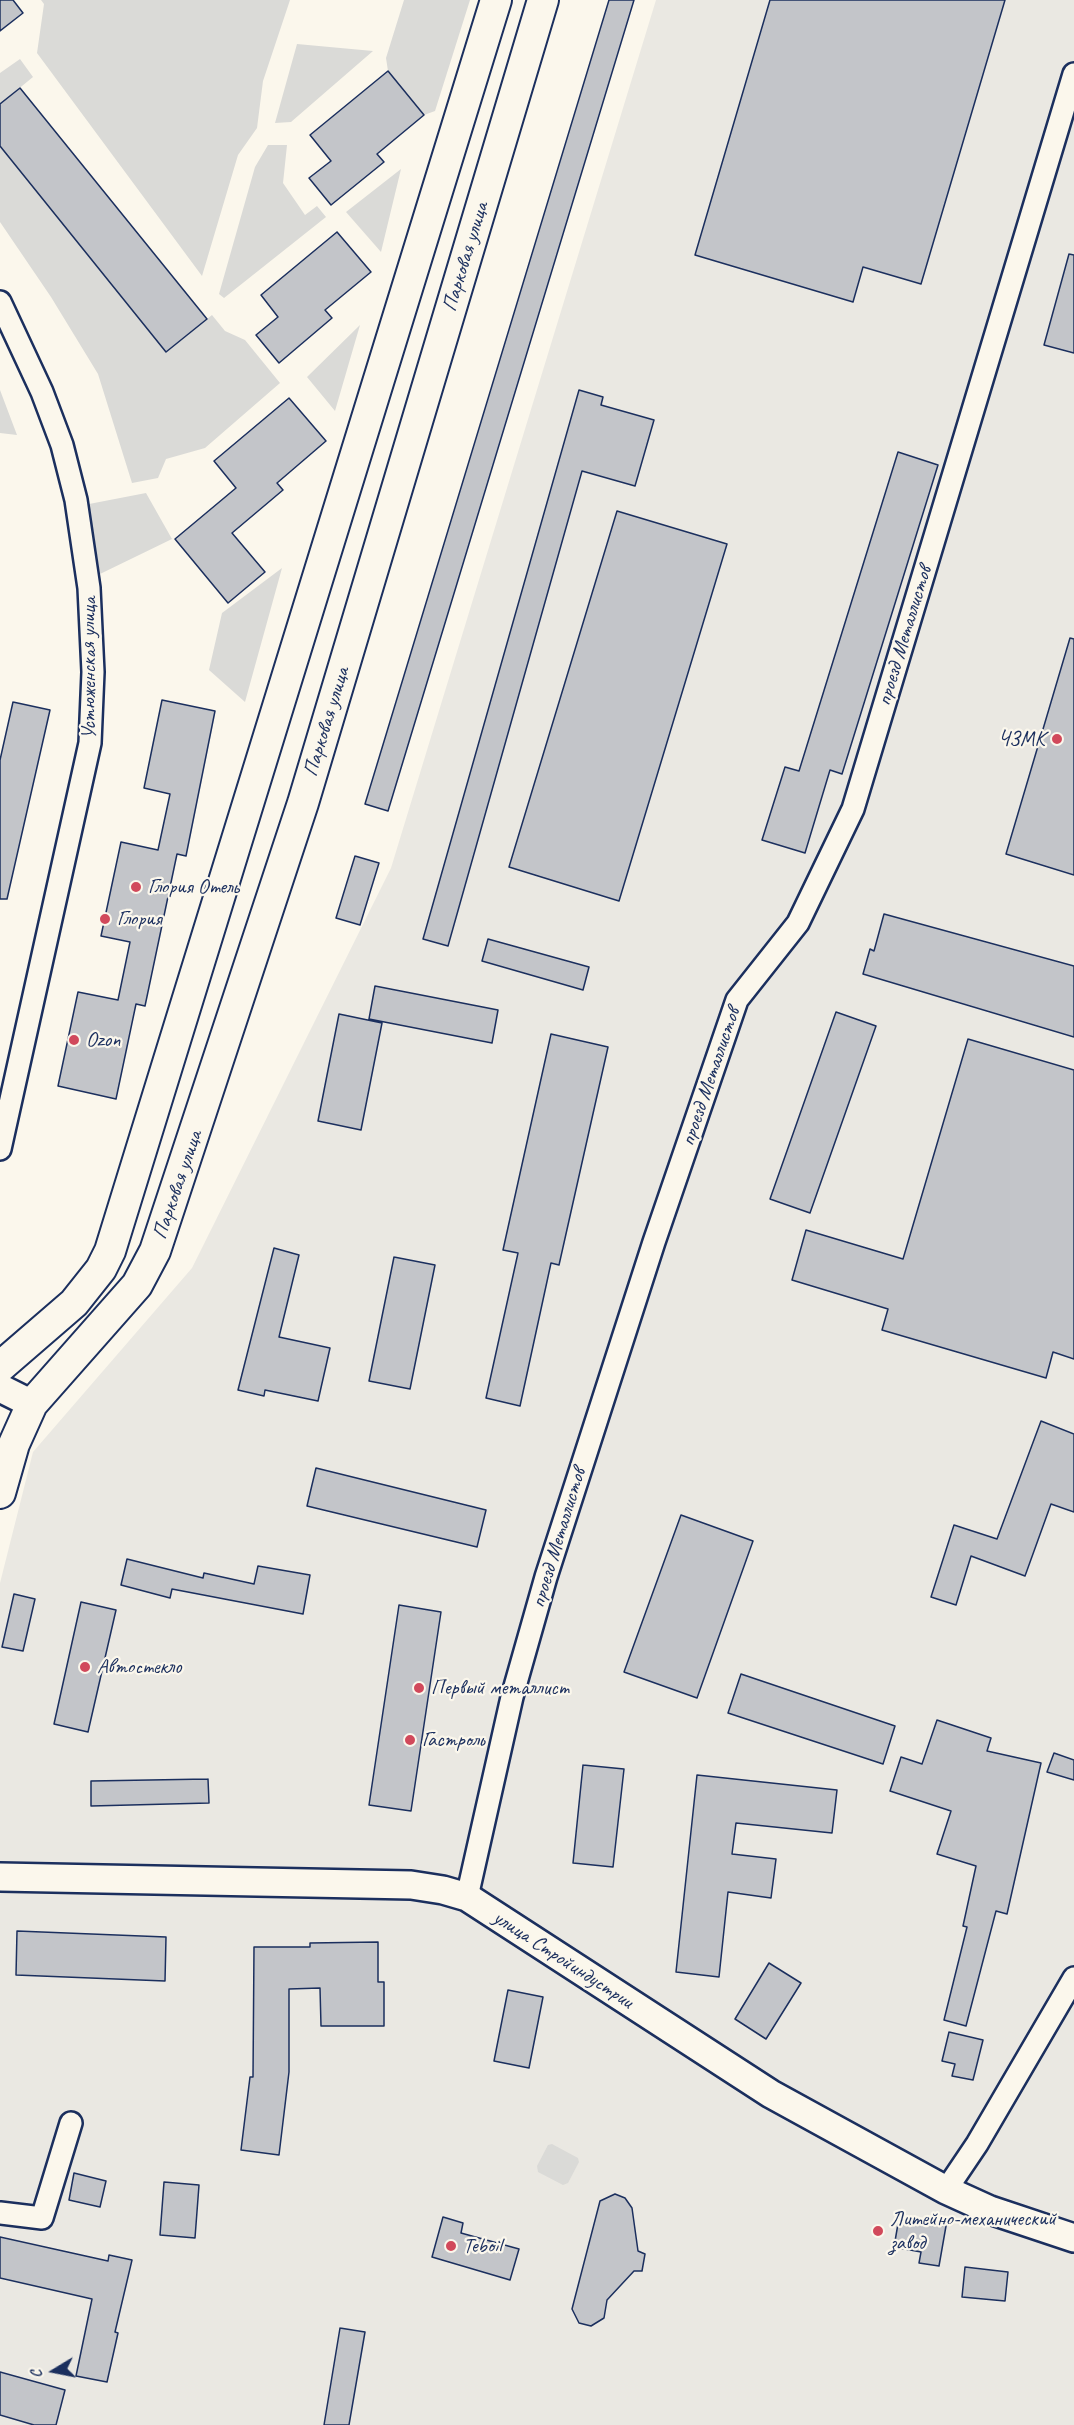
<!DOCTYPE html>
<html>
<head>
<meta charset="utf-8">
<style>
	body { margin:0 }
	#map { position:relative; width:1074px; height:2425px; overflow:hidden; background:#fbf7ec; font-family:Caveat,sans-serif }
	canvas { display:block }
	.north { position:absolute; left:24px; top:2341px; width:60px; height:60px; -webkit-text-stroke:4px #fbf7ec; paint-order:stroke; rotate:260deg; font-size:16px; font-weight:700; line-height:24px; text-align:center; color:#1b2f5e }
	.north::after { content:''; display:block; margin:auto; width:21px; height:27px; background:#1b2f5e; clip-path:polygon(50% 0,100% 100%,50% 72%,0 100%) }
</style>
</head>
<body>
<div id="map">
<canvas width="1074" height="2425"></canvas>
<div class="north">С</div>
</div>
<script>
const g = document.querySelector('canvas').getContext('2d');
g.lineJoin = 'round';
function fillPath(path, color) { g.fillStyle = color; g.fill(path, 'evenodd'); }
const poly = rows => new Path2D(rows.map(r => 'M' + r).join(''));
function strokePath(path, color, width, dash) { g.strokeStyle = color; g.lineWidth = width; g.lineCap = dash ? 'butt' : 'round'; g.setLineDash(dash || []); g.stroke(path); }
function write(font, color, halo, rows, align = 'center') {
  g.font = font + ' Caveat,sans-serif'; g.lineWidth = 4.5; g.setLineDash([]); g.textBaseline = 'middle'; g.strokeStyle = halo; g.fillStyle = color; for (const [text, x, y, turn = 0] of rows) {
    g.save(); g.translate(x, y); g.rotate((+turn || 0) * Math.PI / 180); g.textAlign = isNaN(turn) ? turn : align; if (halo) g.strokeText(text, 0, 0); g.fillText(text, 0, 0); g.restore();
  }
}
const built = poly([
	[656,0,1074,0,1074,2425,0,2425,0,1583,33,1452,192,1268,391,868]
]);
const green = poly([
	[41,0,290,0,263,81,257,128,238,155,202,276,37,53,44,4],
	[404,0,470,0,435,111,424,115,388,71,386,58],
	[297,44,373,51,291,122,275,123],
	[20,59,33,77,0,104,0,73],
	[268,145,287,145,283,183,305,215,317,206,326,217,224,298,219,294,255,167],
	[0,146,166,352,212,315,225,331,245,340,280,383,205,448,166,459,158,478,132,483,98,374,51,297,0,222],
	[401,169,381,252,346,212],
	[360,325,335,411,307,377],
	[0,390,17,435,0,433],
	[146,493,172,539,100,574,89,504],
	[282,568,245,702,209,670,222,613],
	[552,2144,578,2158,579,2162,568,2183,563,2185,538,2172,537,2166,548,2145]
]);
const building = poly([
	[0,0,13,0,23,13,0,31,0,0],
	[609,0,634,0,388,811,365,804,609,0],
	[770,0,1005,0,921,284,863,267,853,302,695,255,770,0],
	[388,71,424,115,377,154,384,162,331,205,309,178,331,161,310,135,388,71],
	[20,88,207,319,166,352,0,146,0,104,20,88],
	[337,232,371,272,325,310,332,318,279,363,256,335,278,317,261,295,337,232],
	[1069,254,1074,255,1074,353,1044,345,1069,254],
	[579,390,603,397,601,405,654,420,635,486,582,471,448,946,423,939,579,390],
	[289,398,326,441,277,483,283,490,232,533,265,572,228,603,175,539,236,488,214,461,289,398],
	[898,452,938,465,842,774,830,770,805,853,762,840,785,767,799,771,898,452],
	[617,511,727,544,619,901,509,867,617,511],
	[1070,638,1074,639,1074,875,1006,854,1070,638],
	[162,700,215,711,186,856,177,854,145,1006,136,1004,116,1099,58,1086,78,992,118,1000,130,942,101,936,121,842,158,850,170,794,144,788,162,700],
	[13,702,50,710,7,899,0,899,0,760,13,702],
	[355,856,379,863,360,925,336,918,355,856],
	[884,914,1074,966,1074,1037,863,974,870,949,874,951,884,914],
	[488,939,589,967,583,990,482,961,488,939],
	[375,986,498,1010,492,1043,369,1019,375,986],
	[836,1012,876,1026,810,1213,770,1199,836,1012],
	[339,1014,382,1023,361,1130,318,1121,339,1014],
	[551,1034,608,1047,559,1265,551,1263,520,1406,486,1398,518,1253,503,1250,551,1034],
	[968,1039,1074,1070,1074,1359,1053,1352,1046,1378,882,1330,888,1309,792,1280,806,1230,903,1259,968,1039],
	[274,1248,299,1255,279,1337,330,1348,318,1401,265,1390,264,1396,238,1390,274,1248],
	[394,1257,435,1265,410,1389,369,1381,394,1257],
	[1041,1421,1074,1434,1074,1512,1051,1504,1025,1576,971,1556,956,1605,931,1597,954,1525,997,1539,1041,1421],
	[316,1468,486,1510,477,1547,307,1506,316,1468],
	[681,1515,753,1541,697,1698,624,1672,681,1515],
	[127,1559,203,1578,204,1573,254,1584,258,1566,310,1575,303,1614,172,1589,170,1598,121,1585,127,1559],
	[14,1594,35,1599,23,1651,2,1647,14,1594],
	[81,1602,116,1610,88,1732,54,1724,81,1602],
	[399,1605,441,1612,411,1811,369,1805,399,1605],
	[741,1674,895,1726,883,1764,728,1713,741,1674],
	[937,1720,991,1738,987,1751,1041,1763,1007,1914,996,1911,966,2026,944,2020,967,1927,963,1926,976,1866,937,1854,951,1811,890,1791,901,1757,922,1764,937,1720],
	[1054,1753,1074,1760,1074,1780,1047,1772,1054,1753],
	[583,1765,624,1769,613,1867,573,1863,583,1765],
	[697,1775,837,1790,832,1833,736,1823,732,1854,776,1859,771,1898,728,1892,719,1977,676,1972,697,1775],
	[208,1779,209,1803,91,1806,91,1781,208,1779],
	[17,1931,166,1937,165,1981,16,1975,17,1931],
	[378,1942,378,1982,384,1982,384,2026,321,2026,320,1988,289,1989,289,2072,279,2155,241,2150,250,2077,253,2077,254,1947,310,1947,310,1943,378,1942],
	[769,1963,801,1983,766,2039,735,2019,769,1963],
	[508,1990,543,1997,529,2068,494,2061,508,1990],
	[949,2032,983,2040,973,2080,952,2076,955,2064,942,2061,949,2032],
	[74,2173,106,2181,100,2207,69,2200,74,2173],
	[164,2182,199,2185,195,2238,160,2235,164,2182],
	[615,2194,625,2198,632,2208,638,2251,645,2254,642,2271,634,2271,607,2300,604,2318,591,2326,579,2323,572,2309,600,2201,615,2194],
	[443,2217,463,2223,461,2233,519,2249,510,2280,432,2257,443,2217],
	[899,2218,946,2226,939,2266,919,2263,921,2252,894,2247,899,2218],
	[0,2237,108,2261,109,2255,132,2260,115,2332,118,2333,107,2382,76,2376,92,2299,0,2278,0,2237],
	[965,2267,1008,2272,1005,2301,962,2297,965,2267],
	[340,2328,365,2332,349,2425,324,2425,340,2328],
	[0,2372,65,2390,56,2425,34,2425,0,2415,0,2372]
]);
const minor = poly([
	[0,302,42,392,62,445,76,500,89,588,93,672,90,743,0,1149],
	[467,1897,512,1697,546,1577,654,1242,737,1000,798,923,853,809,1074,74],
	[946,2190,977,2144,1074,1978],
	[0,2213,42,2218,71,2123]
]);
const tertiary = poly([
	[0,1388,32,1404],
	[0,1877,411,1885,443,1890,467,1897,771,2094,946,2190,990,2210,1074,2238]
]);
const secondary = poly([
	[0,1367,74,1303,101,1269,110,1251,496,0],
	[0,1493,14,1444,32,1404,137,1285,155,1251,303,803,543,0]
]);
const markers = [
	[1057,739,6,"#d1495b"],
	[136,887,6,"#d1495b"],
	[105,919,6,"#d1495b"],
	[74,1040,6,"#d1495b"],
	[85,1667,6,"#d1495b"],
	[419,1688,6,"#d1495b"],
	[410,1740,6,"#d1495b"],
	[878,2231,6,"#d1495b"],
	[451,2246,6,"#d1495b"]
];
const streetNames = [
	["Парковая улица",466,257,-73],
	["проезд Металлистов",905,636,-73],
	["Устюженская улица",89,668,-90],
	["Парковая улица",327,722,-73],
	["проезд Металлистов",711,1077,-71],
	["Парковая улица",178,1185,-71],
	["проезд Металлистов",559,1538,-73],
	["улица Стройиндустрии",563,1960,33]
];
const poiNames = [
	["ЧЗМК",1045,739,"right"],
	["Глория Отель",148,887],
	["Глория",117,919],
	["Ozon",86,1040],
	["Автостекло",97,1667],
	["Первый металлист",431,1688],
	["Гастроль",422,1740],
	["Литейно-механический",890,2219],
	["завод",890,2243],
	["Teboil",463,2246]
];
fillPath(built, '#eae8e2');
fillPath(green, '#dadad7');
fillPath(building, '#c3c5c9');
strokePath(building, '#1b2f5e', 1.5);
strokePath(minor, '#1b2f5e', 26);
strokePath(tertiary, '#1b2f5e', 32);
strokePath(secondary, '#1b2f5e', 34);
strokePath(minor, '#fbf7ec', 21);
strokePath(tertiary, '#fbf7ec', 27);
strokePath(secondary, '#fbf7ec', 30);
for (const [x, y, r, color] of markers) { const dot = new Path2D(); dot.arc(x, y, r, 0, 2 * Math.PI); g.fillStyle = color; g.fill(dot); strokePath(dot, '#fbf7ec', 2); }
write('21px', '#1b2f5e', '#fbf7ec', streetNames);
write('21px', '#1b2f5e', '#fbf7ec', poiNames, 'left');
</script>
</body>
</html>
